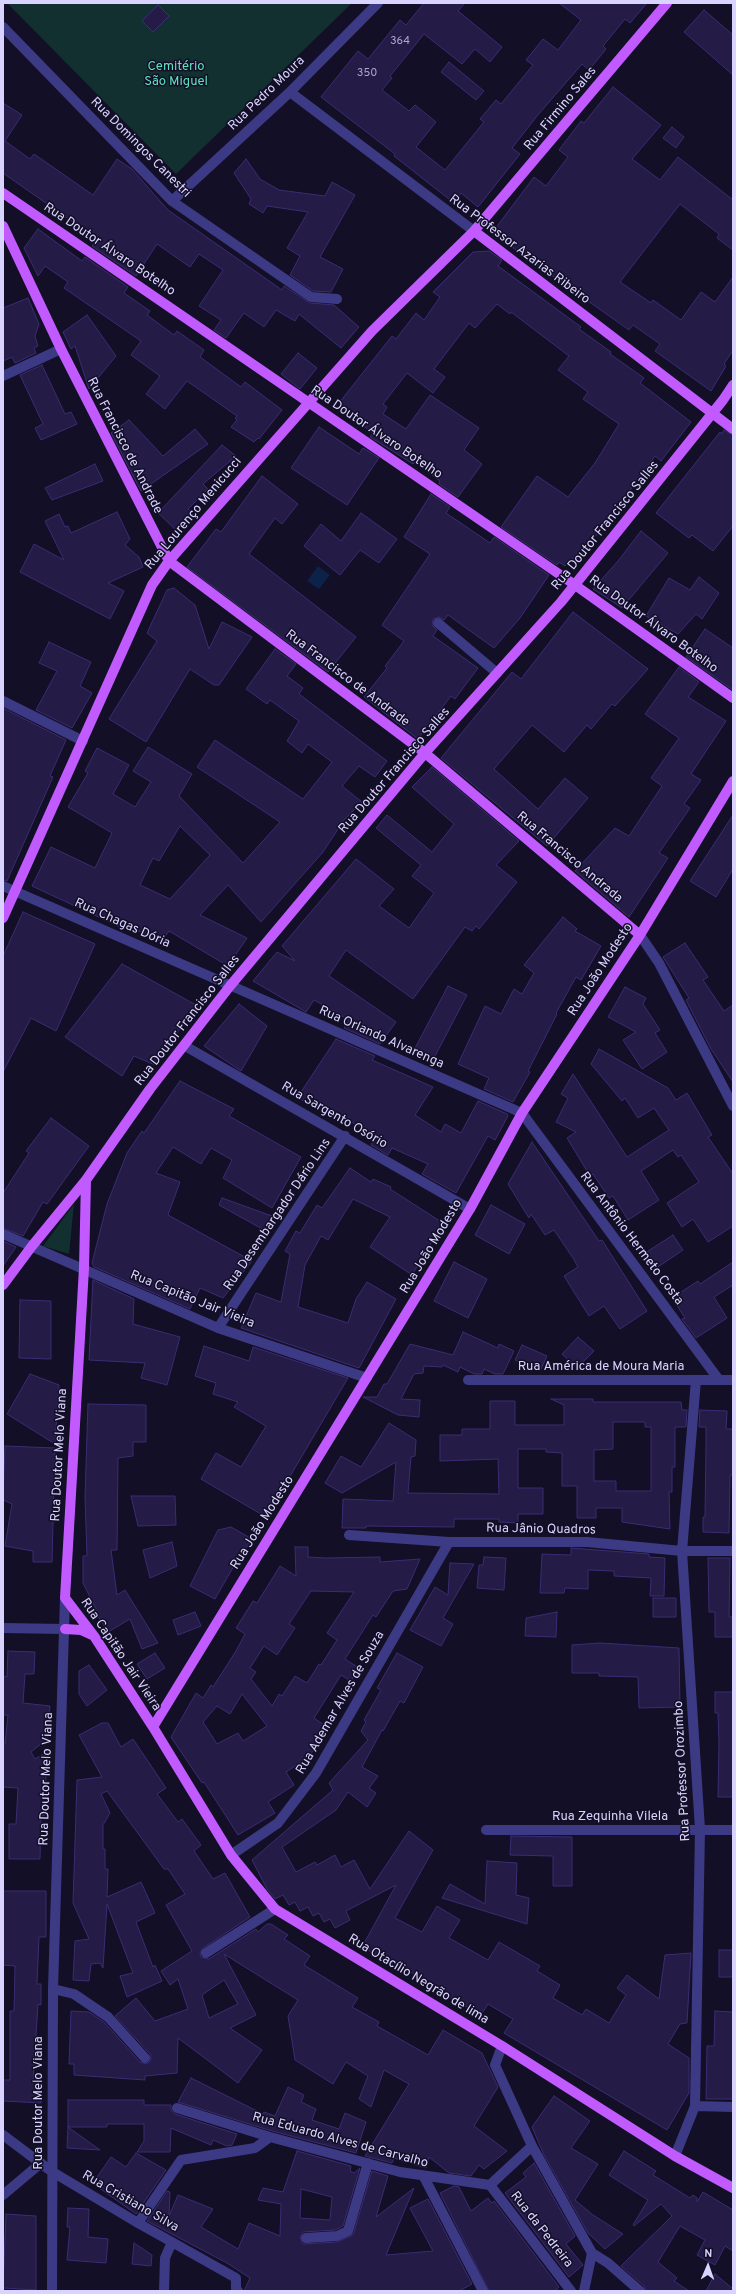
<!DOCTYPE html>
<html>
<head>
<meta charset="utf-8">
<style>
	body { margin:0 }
	#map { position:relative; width:736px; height:2294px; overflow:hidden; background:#130f26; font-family:Overpass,sans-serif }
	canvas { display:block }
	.frame { position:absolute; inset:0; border:4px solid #d9d4ff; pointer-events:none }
	.north { position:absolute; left:688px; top:2246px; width:40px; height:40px; -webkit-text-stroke:3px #130f26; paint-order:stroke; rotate:2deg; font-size:11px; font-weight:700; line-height:16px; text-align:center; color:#d9d4ff }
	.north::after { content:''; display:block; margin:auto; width:14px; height:18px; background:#d9d4ff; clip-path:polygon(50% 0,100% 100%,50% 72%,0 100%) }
</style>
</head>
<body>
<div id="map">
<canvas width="736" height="2294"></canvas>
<div class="frame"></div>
<div class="north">N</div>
</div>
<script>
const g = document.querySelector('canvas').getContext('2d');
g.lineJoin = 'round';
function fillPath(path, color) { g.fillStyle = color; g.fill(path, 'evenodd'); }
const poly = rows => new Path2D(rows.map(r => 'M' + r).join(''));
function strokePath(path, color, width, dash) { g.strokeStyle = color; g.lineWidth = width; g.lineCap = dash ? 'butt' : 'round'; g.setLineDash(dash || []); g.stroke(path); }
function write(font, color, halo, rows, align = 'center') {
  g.font = font + ' Overpass,sans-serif'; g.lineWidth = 3; g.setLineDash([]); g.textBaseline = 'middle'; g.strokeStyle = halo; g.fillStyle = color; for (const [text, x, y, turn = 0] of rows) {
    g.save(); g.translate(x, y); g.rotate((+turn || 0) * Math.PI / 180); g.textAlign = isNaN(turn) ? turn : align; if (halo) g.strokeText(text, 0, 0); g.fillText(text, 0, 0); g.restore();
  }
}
const green = poly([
	[7,3,352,3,176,174],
	[74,1204,69,1254,43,1246]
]);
const water = poly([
	[318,566,330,575,319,589,307,581]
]);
const building = poly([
	[424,3,465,3,458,11,502,47,490,62,475,49,462,64,424,34,390,76,392,78,382,90,409,111,415,105,436,122,416,147,445,170,484,122,480,119,496,100,501,104,533,65,526,60,543,39,558,50,581,20,559,3,647,3,630,23,625,19,603,46,606,49,589,70,582,64,537,116,512,148,520,154,478,207,461,193,454,203,394,156,395,154,321,97,358,51,368,59,400,20,406,25,424,3],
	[158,5,169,16,153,32,142,21,158,5],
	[704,10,733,35,733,75,684,32,704,10],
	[449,62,484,91,476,100,441,72,449,62],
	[613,87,661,125,632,159,660,180,678,157,733,200,733,250,717,238,719,234,680,204,620,282,651,303,653,300,681,320,701,292,715,302,733,277,733,350,724,364,726,366,711,391,655,351,660,344,633,325,629,330,492,233,534,177,546,186,568,157,559,150,581,121,584,123,613,87],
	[3,103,22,115,5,141,30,159,34,154,93,195,117,159,132,169,168,210,282,290,284,286,310,303,334,305,359,327,341,348,299,314,295,321,276,310,264,327,244,313,226,338,214,330,221,320,199,306,223,270,199,254,190,267,157,244,136,276,92,246,97,239,3,173,3,103],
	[672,127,684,137,676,148,663,138,672,127],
	[246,159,260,179,279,190,325,196,332,182,355,195,320,257,343,269,331,292,313,291,290,275,300,256,287,248,308,212,267,206,263,213,249,204,251,199,234,173,246,159],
	[38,229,82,261,85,257,128,287,124,293,150,311,147,315,174,335,177,331,204,350,200,357,241,387,245,382,282,410,259,439,258,438,254,442,231,427,237,420,235,418,237,416,187,381,165,409,146,394,160,376,131,355,141,341,64,288,68,282,45,266,38,276,24,248,38,229],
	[489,251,502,260,498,266,581,327,579,329,611,352,610,354,644,378,640,383,691,422,661,461,655,456,606,523,608,524,565,566,559,562,557,565,501,527,537,476,568,497,595,463,619,424,583,399,588,392,558,370,569,356,511,312,510,314,497,304,475,328,469,323,434,369,445,377,433,393,407,373,383,404,387,407,383,414,406,429,430,395,479,428,464,450,482,464,458,497,439,484,440,481,415,462,413,464,370,437,373,433,355,420,356,418,339,403,392,336,396,339,416,313,424,320,440,297,433,292,473,252,489,251],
	[28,298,39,324,35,336,38,346,34,348,36,353,15,363,12,357,3,361,3,308,28,298],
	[87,315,116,356,89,389,75,346,71,349,63,332,87,315],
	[298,353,317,368,300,389,281,374,298,353],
	[42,365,65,414,71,412,77,424,41,440,35,428,43,424,20,375,42,365],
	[129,420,163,456,195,429,208,444,141,491,111,433,129,420],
	[319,427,359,454,363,448,379,458,347,505,291,468,319,427],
	[724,430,733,435,733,526,713,551,692,535,689,538,656,513,720,432,722,434,724,430],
	[222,445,236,456,203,484,208,489,188,509,193,514,177,531,158,513,222,445],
	[95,464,103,481,52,500,45,488,95,464],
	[262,476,298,504,282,524,275,518,249,554,356,637,328,672,187,567,216,529,221,532,262,476],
	[431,494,450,507,446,513,490,543,494,537,549,575,520,618,494,648,448,615,444,620,439,617,433,619,432,625,437,630,433,636,478,668,455,699,451,696,418,739,364,697,387,668,385,666,404,641,382,625,430,554,404,537,431,494],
	[117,512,130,539,125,545,139,557,143,567,108,583,124,591,110,619,20,572,34,544,64,560,45,521,59,514,65,527,68,526,71,533,117,512],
	[361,513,397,539,379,563,360,550,340,575,304,546,321,524,341,541,361,513],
	[641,531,668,553,622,608,593,589,618,561,641,531],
	[699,577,719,593,702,619,696,614,678,634,646,616,669,578,690,590,699,577],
	[174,588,195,605,209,649,222,622,252,637,219,685,214,685,190,669,146,742,109,719,157,641,147,633,167,590,174,588],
	[573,612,648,669,615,706,612,704,591,729,587,725,564,752,532,725,494,769,538,809,565,778,588,798,547,846,441,758,512,672,521,679,573,612],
	[705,629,733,648,733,690,686,657,705,629],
	[49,642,91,662,80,686,92,693,72,728,36,710,57,671,39,663,49,642],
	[275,649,296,664,287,676,303,688,299,694,387,761,375,777,359,766,342,786,362,802,344,820,323,852,261,922,228,885,200,915,247,938,228,966,169,931,161,942,122,923,120,927,32,886,51,847,95,868,112,833,68,807,88,773,85,771,97,748,129,765,113,794,135,807,151,782,133,771,148,747,192,774,179,796,243,863,280,822,197,767,215,740,303,799,332,762,308,744,302,753,287,741,299,721,270,700,267,704,246,689,275,649],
	[180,826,210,855,170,899,140,885,153,858,159,861,180,826],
	[679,667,699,682,688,697,726,721,691,774,701,780,684,804,690,808,659,853,668,858,629,917,575,871,615,828,629,836,662,786,651,778,679,738,645,714,679,667],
	[3,708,66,740,50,776,53,777,7,881,3,880,3,708],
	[432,767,519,841,496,865,517,882,479,929,476,926,472,931,465,927,413,999,346,950,329,976,396,1022,380,1044,344,1028,349,1020,314,1000,306,1012,253,981,277,952,295,961,282,946,356,859,394,889,379,906,409,928,434,893,412,876,421,865,376,828,387,815,432,852,454,824,412,787,432,767],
	[733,815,733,869,716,897,690,881,733,815],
	[23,912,95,944,56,1031,31,1018,3,1072,3,956,23,912],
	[563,917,577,929,575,931,601,946,581,980,576,977,556,1013,557,1014,528,1071,530,1072,513,1102,484,1089,489,1078,458,1064,485,1006,501,1014,514,989,522,994,534,973,524,965,563,917],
	[685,943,708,977,703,980,724,1011,733,1005,733,1082,711,1049,686,1000,689,998,663,957,685,943],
	[122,964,196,1005,155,1065,134,1056,122,1076,65,1037,122,964],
	[448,986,467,995,434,1058,415,1048,448,986],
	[625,987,646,998,643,1004,660,1030,655,1033,667,1052,642,1069,623,1040,636,1032,608,1017,625,987],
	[239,1004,267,1026,241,1071,204,1046,239,1004],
	[336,1039,375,1056,372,1060,433,1087,415,1115,441,1132,445,1124,461,1133,478,1101,507,1114,508,1116,495,1140,488,1136,456,1193,422,1174,428,1164,392,1148,388,1155,371,1145,376,1135,342,1117,297,1098,336,1039],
	[599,1049,668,1088,676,1100,687,1093,712,1135,708,1137,733,1174,733,1226,708,1242,693,1219,682,1227,667,1203,699,1182,681,1155,678,1157,673,1150,641,1171,659,1200,628,1220,613,1196,609,1198,593,1174,590,1176,567,1138,576,1132,556,1122,568,1098,561,1094,573,1074,627,1157,669,1130,654,1108,638,1118,625,1098,622,1101,591,1064,599,1049],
	[180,1081,234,1109,229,1116,301,1157,272,1208,223,1178,232,1160,211,1148,201,1164,173,1147,156,1173,180,1182,168,1215,252,1261,223,1298,200,1288,190,1309,94,1267,92,1263,107,1204,127,1153,142,1131,144,1133,180,1081],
	[51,1118,89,1146,47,1204,43,1202,23,1236,3,1228,3,1193,29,1153,26,1151,51,1118],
	[532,1142,599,1241,602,1240,647,1311,620,1329,604,1306,589,1316,564,1276,578,1267,573,1258,554,1230,545,1235,531,1214,529,1218,508,1184,532,1142],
	[350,1168,371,1182,373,1179,391,1187,390,1189,443,1223,412,1275,370,1247,390,1217,353,1199,328,1240,321,1236,305,1265,298,1307,348,1323,356,1299,367,1282,396,1299,359,1368,241,1328,256,1293,281,1302,290,1254,285,1251,296,1231,300,1233,317,1205,322,1208,350,1168],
	[222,1198,272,1216,264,1230,219,1205,222,1198],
	[491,1205,525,1224,509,1254,475,1235,491,1205],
	[673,1235,683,1250,652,1271,642,1255,673,1235],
	[3,1241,16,1247,3,1266,3,1241],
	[454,1262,487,1279,468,1318,434,1301,454,1262],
	[733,1262,733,1285,714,1297,727,1318,696,1338,682,1319,685,1318,672,1298,698,1281,700,1284,733,1262],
	[93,1280,134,1299,133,1324,180,1337,167,1385,141,1378,145,1363,89,1360,93,1280],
	[20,1300,51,1301,51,1359,19,1358,20,1300],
	[463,1332,498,1348,499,1344,514,1351,503,1374,495,1374,484,1369,482,1374,474,1374,460,1367,458,1372,443,1365,442,1367,424,1366,423,1373,414,1374,401,1399,420,1400,419,1417,398,1415,363,1397,377,1397,384,1384,387,1384,410,1344,453,1355,463,1332],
	[578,1337,594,1351,577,1368,562,1354,578,1337],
	[522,1345,547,1356,540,1371,515,1360,522,1345],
	[204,1346,249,1361,253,1347,348,1378,266,1517,201,1479,216,1453,241,1467,266,1426,234,1407,238,1402,213,1394,216,1383,195,1376,204,1346],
	[30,1374,59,1385,55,1444,7,1414,30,1374],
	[551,1399,593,1399,593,1402,681,1402,682,1410,687,1410,686,1427,675,1427,675,1467,672,1467,672,1492,669,1492,670,1529,622,1522,622,1508,596,1508,596,1518,577,1518,577,1486,562,1486,562,1453,546,1452,546,1449,518,1449,518,1488,543,1488,543,1514,518,1514,518,1523,499,1522,499,1519,454,1519,454,1527,366,1526,366,1528,342,1528,343,1499,393,1501,396,1462,342,1493,325,1483,341,1456,361,1467,389,1423,416,1440,415,1456,411,1457,408,1493,499,1494,498,1459,440,1461,440,1435,462,1435,462,1429,490,1429,490,1401,515,1401,515,1425,564,1425,564,1405,551,1399],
	[613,1422,645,1422,645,1427,651,1427,651,1491,616,1491,616,1481,594,1481,594,1450,613,1449,613,1422],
	[88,1404,146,1405,146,1442,133,1442,133,1456,118,1458,117,1550,111,1550,117,1595,125,1590,158,1643,142,1649,130,1619,108,1632,94,1610,96,1609,83,1583,83,1556,87,1556,85,1497,88,1404],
	[700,1410,727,1411,726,1429,733,1429,733,1475,730,1475,729,1533,703,1532,703,1517,705,1517,706,1448,706,1427,699,1427,700,1410],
	[5,1446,55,1448,52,1562,33,1562,33,1551,5,1546,12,1504,3,1500,5,1446],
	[131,1496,175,1496,176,1525,138,1526,131,1496],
	[231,1527,252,1539,244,1551,243,1550,215,1599,190,1586,218,1530,231,1527],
	[172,1542,177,1566,150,1578,143,1550,172,1542],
	[295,1547,308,1547,308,1557,326,1558,380,1557,380,1562,420,1559,407,1589,393,1591,376,1617,373,1615,345,1659,359,1668,351,1681,341,1675,314,1718,327,1727,309,1757,286,1772,294,1785,268,1802,275,1813,238,1835,204,1782,202,1783,171,1737,196,1693,203,1698,211,1685,213,1687,236,1651,245,1634,236,1628,253,1601,257,1603,280,1566,296,1576,295,1547],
	[311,1591,354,1592,327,1633,337,1640,321,1665,319,1664,307,1683,295,1676,282,1696,279,1694,272,1706,251,1679,256,1672,250,1668,264,1646,277,1655,295,1628,289,1624,311,1591],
	[242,1694,267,1726,243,1741,238,1733,217,1744,203,1722,217,1706,230,1714,242,1694],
	[571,1548,649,1554,649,1557,665,1558,664,1596,650,1596,651,1578,614,1576,614,1571,588,1570,588,1589,565,1588,564,1593,540,1593,542,1554,571,1555,571,1548],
	[484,1557,506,1558,504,1590,477,1588,479,1565,483,1565,484,1557],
	[708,1558,730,1558,729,1617,733,1617,733,1637,715,1637,715,1612,709,1612,708,1558],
	[450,1563,474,1564,443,1618,453,1624,441,1646,410,1630,435,1587,448,1595,450,1563],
	[653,1598,676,1598,676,1617,653,1617,653,1598],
	[195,1612,201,1626,178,1635,173,1620,195,1612],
	[557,1612,556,1637,525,1636,526,1618,557,1612],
	[600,1643,679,1648,680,1707,639,1708,638,1677,599,1676,599,1673,572,1673,572,1645,600,1643],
	[8,1651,35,1652,34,1674,25,1674,23,1703,50,1706,47,1739,31,1752,35,1759,47,1752,44,1816,41,1816,40,1859,9,1859,9,1824,16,1824,18,1788,3,1787,3,1744,5,1744,8,1715,3,1715,3,1676,7,1677,8,1651],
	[155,1653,165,1668,147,1679,137,1664,155,1653],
	[397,1653,423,1667,404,1703,400,1701,383,1731,382,1730,362,1767,378,1776,369,1788,376,1793,367,1807,348,1792,336,1810,282,1847,296,1872,315,1862,317,1865,335,1855,341,1867,354,1860,370,1889,409,1831,433,1850,395,1918,422,1932,437,1906,460,1920,449,1938,488,1960,499,1942,540,1966,537,1971,560,1985,553,1998,582,2015,586,2009,609,2023,626,1995,617,1988,627,1975,659,1999,665,1955,691,1953,687,2023,680,2024,668,2044,689,2058,689,2093,667,2130,504,2033,513,2019,488,2004,481,2015,428,1985,429,1983,399,1965,398,1966,362,1947,396,1885,346,1911,350,1920,335,1928,330,1919,324,1922,319,1913,313,1916,308,1907,300,1911,295,1902,289,1905,283,1895,275,1899,267,1889,252,1860,333,1790,329,1783,368,1740,361,1731,366,1722,364,1720,381,1690,377,1688,397,1653],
	[89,1665,107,1690,87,1706,79,1694,79,1671,89,1665],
	[715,1692,733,1692,733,1797,718,1797,719,1742,718,1713,715,1713,715,1692],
	[102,1723,108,1723,121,1747,133,1739,166,1788,157,1794,178,1822,182,1819,201,1845,194,1851,213,1879,225,1873,250,1917,203,1948,200,1953,201,1957,209,1959,256,1929,258,1932,267,1924,271,1924,288,1935,284,1939,310,1956,304,1965,358,1998,352,2007,379,2022,377,2026,428,2055,443,2030,482,2053,498,2087,474,2126,507,2151,484,2169,479,2165,471,2176,449,2173,429,2157,426,2168,394,2158,392,2163,365,2156,409,2084,384,2070,371,2107,359,2099,368,2076,346,2062,333,2084,295,2060,288,2016,298,2000,224,1954,256,2015,230,2028,262,2050,238,2083,178,2038,177,2073,145,2076,145,2080,74,2075,74,2064,69,2064,71,2011,89,2012,104,2022,140,2062,147,2064,151,2060,150,2054,115,2016,136,1998,155,2021,188,2009,178,1979,170,1985,161,1971,192,1951,166,1905,185,1894,168,1869,164,1869,107,1791,101,1794,110,1813,103,1825,103,1849,105,1849,105,1869,108,1869,107,1897,141,1882,155,1913,136,1922,153,1967,155,1965,162,1981,127,1997,120,1976,133,1973,107,1904,103,1968,100,1963,91,1964,89,1981,73,1980,75,1941,89,1939,73,1903,77,1780,102,1777,79,1735,102,1723],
	[224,1980,238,2004,209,2018,202,1995,224,1980],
	[511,1836,572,1837,572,1886,553,1886,553,1856,510,1855,511,1836],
	[487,1861,517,1863,516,1895,529,1898,527,1924,442,1898,450,1884,485,1904,487,1861],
	[3,1891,46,1891,46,1937,39,1937,37,1984,41,1984,41,2005,38,2004,33,2082,42,2083,41,2103,3,2101,3,2080,10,2080,10,2011,14,2011,15,1966,3,1965,3,1891],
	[719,1950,733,1950,733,1977,719,1977,719,1950],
	[715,2011,733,2012,733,2099,706,2099,707,2046,714,2046,715,2011],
	[191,2078,263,2114,264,2112,275,2116,288,2087,304,2095,301,2102,316,2109,312,2120,339,2129,345,2113,366,2122,356,2153,272,2131,178,2102,191,2078],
	[554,2096,590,2121,571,2148,598,2164,575,2200,593,2215,623,2234,605,2249,588,2233,544,2155,532,2127,554,2096],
	[68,2100,144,2100,144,2105,171,2105,171,2110,175,2114,237,2134,232,2145,227,2146,213,2140,211,2145,171,2128,170,2152,137,2152,144,2141,144,2124,107,2124,107,2127,68,2127,68,2100],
	[68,2127,100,2150,67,2148,68,2127],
	[297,2151,351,2166,350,2171,354,2173,360,2168,343,2226,335,2230,303,2232,300,2238,303,2244,337,2242,353,2235,372,2171,388,2176,376,2217,414,2188,386,2255,433,2251,410,2208,428,2199,472,2284,459,2291,244,2291,250,2278,227,2263,147,2221,167,2191,170,2192,169,2216,178,2195,213,2209,201,2227,238,2249,249,2223,280,2236,281,2204,258,2200,263,2188,283,2192,297,2151],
	[301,2189,332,2197,330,2220,300,2218,301,2189],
	[624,2151,656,2171,653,2175,690,2198,693,2195,697,2198,697,2202,703,2192,733,2210,733,2251,725,2246,715,2265,697,2255,705,2240,680,2226,658,2262,677,2278,674,2281,689,2291,646,2291,644,2286,621,2266,672,2216,661,2204,634,2226,633,2225,648,2200,609,2175,624,2151],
	[136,2153,166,2170,136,2214,95,2185,95,2180,111,2157,126,2167,136,2153],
	[534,2163,575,2236,566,2244,583,2265,569,2277,505,2193,526,2177,523,2173,534,2163],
	[454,2186,459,2187,471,2211,488,2198,492,2203,494,2201,559,2287,555,2291,489,2291,440,2193,454,2186],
	[68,2208,89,2209,88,2237,108,2239,106,2263,67,2260,70,2227,67,2227,68,2208],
	[6,2214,36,2216,36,2290,3,2288,6,2214],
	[134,2243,152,2255,151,2266,132,2264,134,2243],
	[715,2274,733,2289,733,2291,706,2291,715,2274]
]);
const minor = poly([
	[3,27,172,201,311,297,337,299],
	[290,92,474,231],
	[172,201,290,92,378,3],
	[3,376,61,349],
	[438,623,497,673],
	[3,701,83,741],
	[3,886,522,1113,719,1380],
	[640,935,659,963,733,1106],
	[185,1046,470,1209],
	[3,1234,218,1328,367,1378],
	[218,1328,345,1136],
	[468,1380,733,1380],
	[349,1535,449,1542,587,1542,682,1551,733,1551],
	[3,1628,65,1629],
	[486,1830,733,1830],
	[231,1855,278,1823,316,1773,449,1542],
	[206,1953,275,1909],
	[53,1989,74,1994,108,2017,145,2058],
	[502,2046,495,2065,532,2146,592,2253,608,2263,640,2291],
	[695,2106,733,2107],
	[177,2108,270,2137,400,2172,490,2185,532,2146],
	[3,2135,51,2171,138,2223,236,2278,236,2289,238,2291],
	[675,2156,695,2106,700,1829,682,1551,696,1380],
	[424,2177,483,2291],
	[490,2185,571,2291],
	[3,2195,41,2163],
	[138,2223,181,2160,255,2148,270,2137],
	[306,2238,337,2236,348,2231,368,2163],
	[52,2291,53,1989,65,1598],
	[164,2291,165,2258,172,2242],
	[584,2291,592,2253]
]);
const major = poly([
	[3,193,575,585,733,698],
	[3,226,61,349,169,561,425,753,640,935],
	[474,231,733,429],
	[3,918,152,585,169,561,372,331,474,231,667,3],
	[86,1180,84,1268,65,1598,94,1636,153,1727,231,1855,275,1909,502,2046,675,2156,733,2188],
	[3,1285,32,1246,86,1180,150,1089,230,986,425,753,561,602,723,400,733,385],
	[65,1629,81,1630,92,1635],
	[153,1727,470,1209,522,1113,640,935,733,781]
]);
const numberNames = [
	["364",400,42],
	["350",367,74]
];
const parkNames = [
	["Cemitério",176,67],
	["São Miguel",176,82]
];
const streetNames = [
	["Rua Pedro Moura",267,94,-44],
	["Rua Firmino Sales",561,109,-50],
	["Rua Domingos Canestri",140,148,45],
	["Rua Doutor Álvaro Botelho",109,250,34],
	["Rua Professor Azarias Ribeiro",519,250,37],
	["Rua Doutor Álvaro Botelho",376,433,34],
	["Rua Francisco de Andrade",124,446,63],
	["Rua Lourenço Menicucci",194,514,-50],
	["Rua Doutor Francisco Salles",606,526,-51],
	["Rua Doutor Álvaro Botelho",653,625,36],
	["Rua Francisco de Andrade",347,679,37],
	["Rua Doutor Francisco Salles",395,771,-49],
	["Rua Francisco Andrada",569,858,40],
	["Rua Chagas Dória",122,924,24],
	["Rua João Modesto",601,970,-57],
	["Rua Doutor Francisco Salles",188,1021,-52],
	["Rua Orlando Alvarenga",381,1038,24],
	["Rua Sargento Osório",334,1116,30],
	["Rua Desembargador Dário Lins",278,1215,-56],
	["Rua Antônio Hermeto Costa",631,1239,53],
	["Rua João Modesto",432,1247,-59],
	["Rua Capitão Jair Vieira",192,1300,22],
	["Rua América de Moura Maria",601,1367],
	["Rua Doutor Melo Viana",60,1455,-87],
	["Rua João Modesto",263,1523,-58],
	["Rua Jânio Quadros",541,1530,1],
	["Rua Capitão Jair Vieira",120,1655,56],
	["Rua Ademar Alves de Souza",341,1703,-60],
	["Rua Professor Orozimbo",683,1771,-93],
	["Rua Doutor Melo Viana",47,1779,-88],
	["Rua Zequinha Vilela",610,1817],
	["Rua Otacílio Negrão de lima",418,1980,31],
	["Rua Doutor Melo Viana",39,2103,-90],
	["Rua Eduardo Alves de Carvalho",340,2141,15],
	["Rua Cristiano Silva",130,2202,30],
	["Rua da Pedreira",541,2230,52]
];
fillPath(green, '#12302f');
fillPath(water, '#0c2248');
fillPath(building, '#241b47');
strokePath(building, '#3b2d73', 1);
strokePath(minor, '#3d3a85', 10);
strokePath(major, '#c25bff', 10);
write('11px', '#aca6d1', null, numberNames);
write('13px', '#5fe0c0', '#130f26', parkNames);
write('13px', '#d9d4ff', '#130f26', streetNames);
</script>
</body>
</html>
